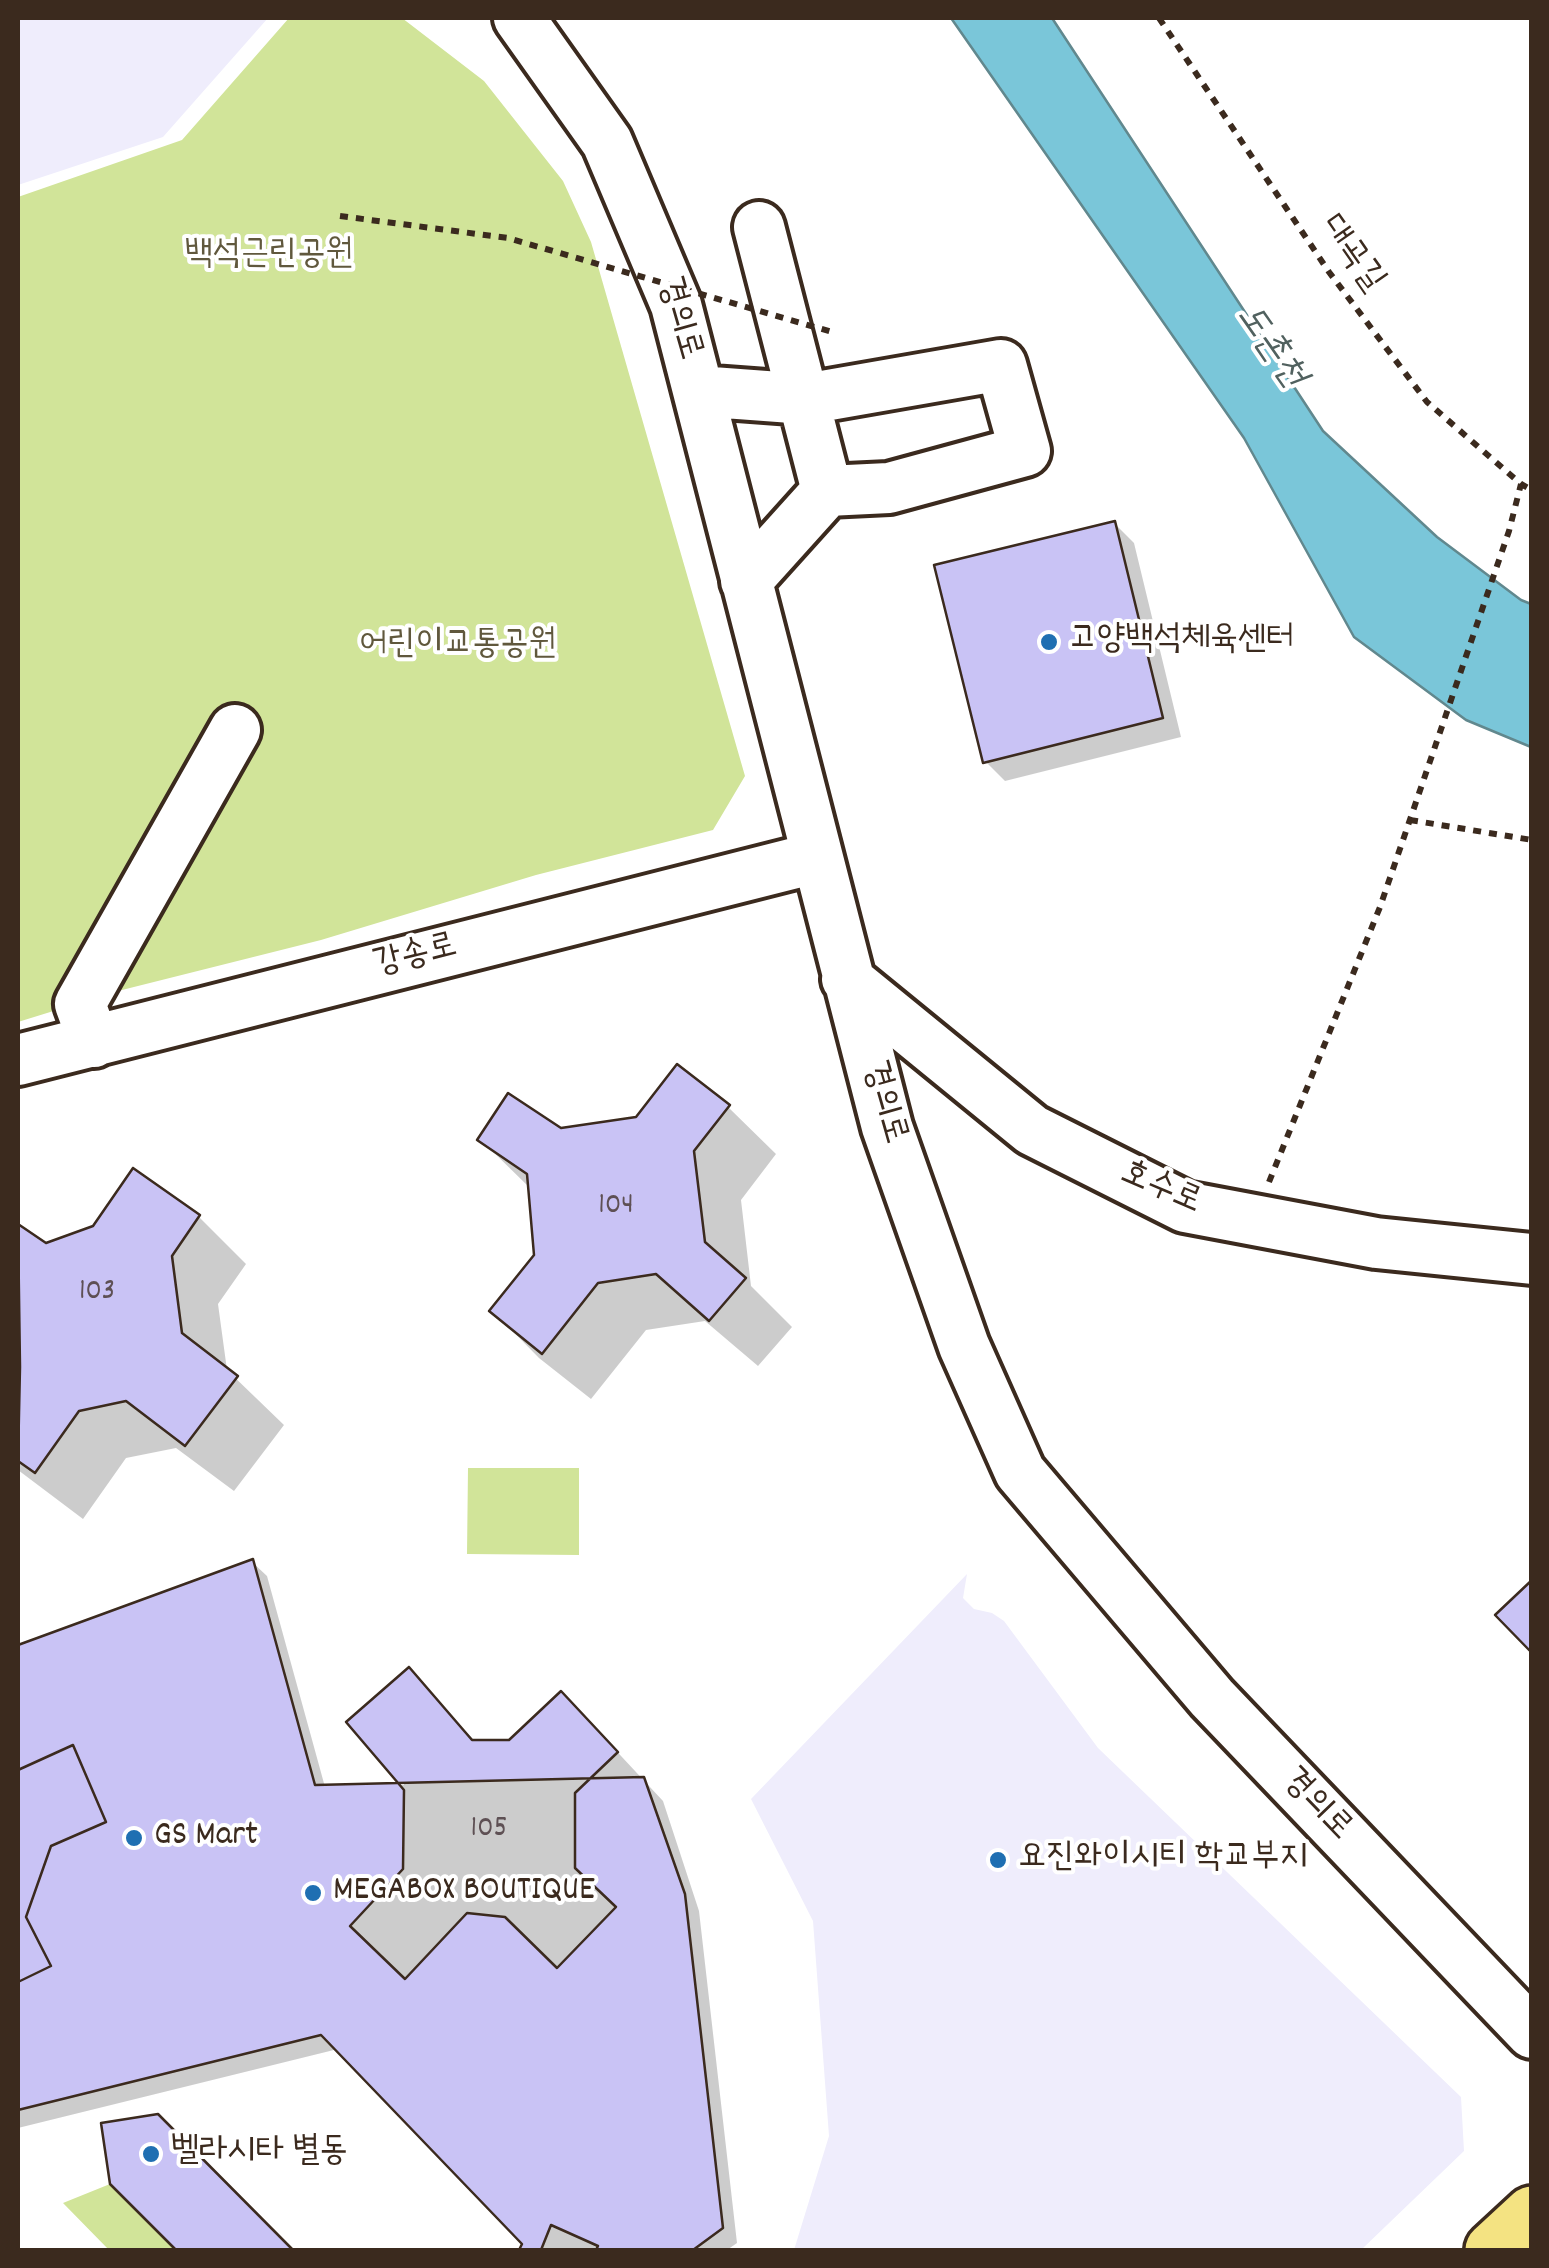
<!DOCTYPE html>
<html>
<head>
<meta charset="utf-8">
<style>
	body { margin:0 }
	#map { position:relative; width:1549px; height:2268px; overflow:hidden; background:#fff; font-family:Dekko,sans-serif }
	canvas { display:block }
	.frame { position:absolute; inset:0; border:20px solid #3b2a1e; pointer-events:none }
</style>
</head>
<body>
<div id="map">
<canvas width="1549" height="2268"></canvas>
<div class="frame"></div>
</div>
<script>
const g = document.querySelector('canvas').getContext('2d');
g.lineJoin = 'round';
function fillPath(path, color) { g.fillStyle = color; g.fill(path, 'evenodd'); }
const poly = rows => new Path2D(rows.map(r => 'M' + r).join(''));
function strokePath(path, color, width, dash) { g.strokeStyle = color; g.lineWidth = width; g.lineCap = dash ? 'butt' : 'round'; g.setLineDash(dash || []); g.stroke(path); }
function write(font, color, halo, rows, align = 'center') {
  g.font = font + ' Dekko,"Poor Story",sans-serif'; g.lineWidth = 8; g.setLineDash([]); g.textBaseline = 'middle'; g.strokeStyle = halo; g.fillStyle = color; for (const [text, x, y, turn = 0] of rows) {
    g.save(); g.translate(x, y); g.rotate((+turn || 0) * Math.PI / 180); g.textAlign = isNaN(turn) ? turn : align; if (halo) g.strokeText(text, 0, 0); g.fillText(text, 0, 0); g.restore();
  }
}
const built = poly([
	[18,18,268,18,163,137,18,185],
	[967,1574,963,1598,974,1609,992,1613,1004,1621,1098,1748,1461,2097,1464,2151,1361,2250,794,2250,829,2136,813,1921,751,1799]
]);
const green = poly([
	[289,18,402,18,484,81,563,181,591,242,745,776,713,830,536,875,321,940,118,991,18,1022,18,197,182,140],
	[468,1468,579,1468,579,1555,467,1554],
	[110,2184,176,2250,109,2250,63,2203]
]);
const water = poly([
	[951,18,1052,18,1323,431,1437,537,1521,600,1531,604,1531,747,1466,720,1354,637,1244,438,951,18]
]);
const shadow = poly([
	[1114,523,1134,543,1181,737,1005,781,985,761],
	[678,1068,728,1107,776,1154,741,1200,751,1286,792,1327,758,1366,705,1321,646,1330,591,1399,539,1358,492,1310,536,1256,531,1189,481,1140,638,1119],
	[199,1217,246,1264,218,1304,227,1370,284,1425,234,1491,176,1448,126,1458,83,1519,18,1470,18,1375,23,1368,18,1340,18,1227,46,1246],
	[252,1562,267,1576,325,1787,404,1785,408,1671,477,1743,608,1742,663,1801,699,1911,737,2243,727,2250,522,2250,524,2244,338,2049,18,2128,18,1648],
	[157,2117,290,2250,180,2250,113,2183]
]);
const building = poly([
	[1115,521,1163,718,983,763,934,565,1115,521],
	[677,1064,730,1105,694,1151,705,1242,746,1278,709,1321,656,1274,598,1283,542,1354,489,1311,534,1255,527,1174,477,1140,508,1093,561,1128,636,1117,677,1064],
	[133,1168,200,1215,172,1256,182,1333,238,1376,185,1446,126,1401,79,1411,35,1473,18,1461,20,1367,18,1224,46,1243,93,1226,133,1168],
	[253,1559,315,1785,644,1777,685,1894,723,2228,693,2250,519,2250,522,2244,321,2035,18,2110,18,1982,51,1966,26,1917,51,1846,106,1822,73,1745,18,1770,18,1645,253,1559],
	[1532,1580,1532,1653,1495,1615,1532,1580],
	[409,1667,472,1740,509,1740,561,1691,618,1752,575,1793,575,1868,616,1907,557,1968,505,1917,467,1913,405,1979,350,1926,403,1869,404,1790,346,1722,409,1667],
	[73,1745,106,1822,51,1846,26,1917,51,1966,18,1982,18,1770,73,1745],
	[158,2114,293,2250,176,2250,110,2184,101,2123,158,2114],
	[551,2225,598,2246,596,2250,541,2250,551,2225]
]);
const path = poly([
	[1159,18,1329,272,1427,402,1521,484,1532,490],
	[1410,820,1532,840],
	[1269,1182,1380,907,1509,531,1521,484]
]);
const minor = poly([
	[519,18,607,142,676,305,887,1127,964,1346,1020,1472,1212,1698,1532,2033],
	[759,227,827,491],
	[698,391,806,399,1001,365,1025,451,889,488,827,491,746,581],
	[847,979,1032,1130,1185,1207,1376,1243,1532,1259],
	[94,1042,80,1004,235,730],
	[18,1060,815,858]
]);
const major = poly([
	[1493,2250,1532,2214]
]);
const pathBridge = poly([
	[340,216,508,238,832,332]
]);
const markers = [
	[1049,642,10,"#1f6fb2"],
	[134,1838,10,"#1f6fb2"],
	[998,1860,10,"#1f6fb2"],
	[313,1893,10,"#1f6fb2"],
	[151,2154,10,"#1f6fb2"]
];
const numberNames = [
	["104",616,1208],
	["103",97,1294],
	["105",489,1831]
];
const streetNames = [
	["대곡길",1350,255,55],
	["경의로",677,319,74],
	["강송로",416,958,-14],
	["경의로",882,1103,74],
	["호수로",1160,1190,23],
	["경의로",1315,1806,46]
];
const parkNames = [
	["백석근린공원",269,257],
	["어린이교통공원",458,647]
];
const poiNames = [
	["고양백석체육센터",1069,642],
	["GS Mart",154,1838],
	["요진와이시티 학교부지",1018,1860],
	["MEGABOX BOUTIQUE",333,1893],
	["벨라시타 별동",171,2154]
];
const waterNames = [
	["도촌천",1268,348,55]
];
fillPath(built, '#efedfc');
fillPath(green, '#d1e499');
fillPath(water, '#7ac6d9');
strokePath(water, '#61888e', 2.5);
fillPath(shadow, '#0003');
fillPath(building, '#c9c3f5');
strokePath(building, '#3b2a1e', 2.5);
strokePath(minor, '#3b2a1e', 58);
strokePath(major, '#3b2a1e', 62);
strokePath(path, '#3b2a1e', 6, [8, 8]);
strokePath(minor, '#fff', 50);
strokePath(major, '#f4e382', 55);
strokePath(pathBridge, '#3b2a1e', 6, [8, 8]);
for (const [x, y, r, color] of markers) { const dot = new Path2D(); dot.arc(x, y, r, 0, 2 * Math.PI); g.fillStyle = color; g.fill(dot); strokePath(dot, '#fff', 4); }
write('30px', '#5e5054', null, numberNames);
write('35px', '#3b2a1e', '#fff', streetNames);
write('35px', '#60583d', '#fff', parkNames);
write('35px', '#3b2a1e', '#fff', poiNames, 'left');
write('italic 38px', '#51615f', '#fff', waterNames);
</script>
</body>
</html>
